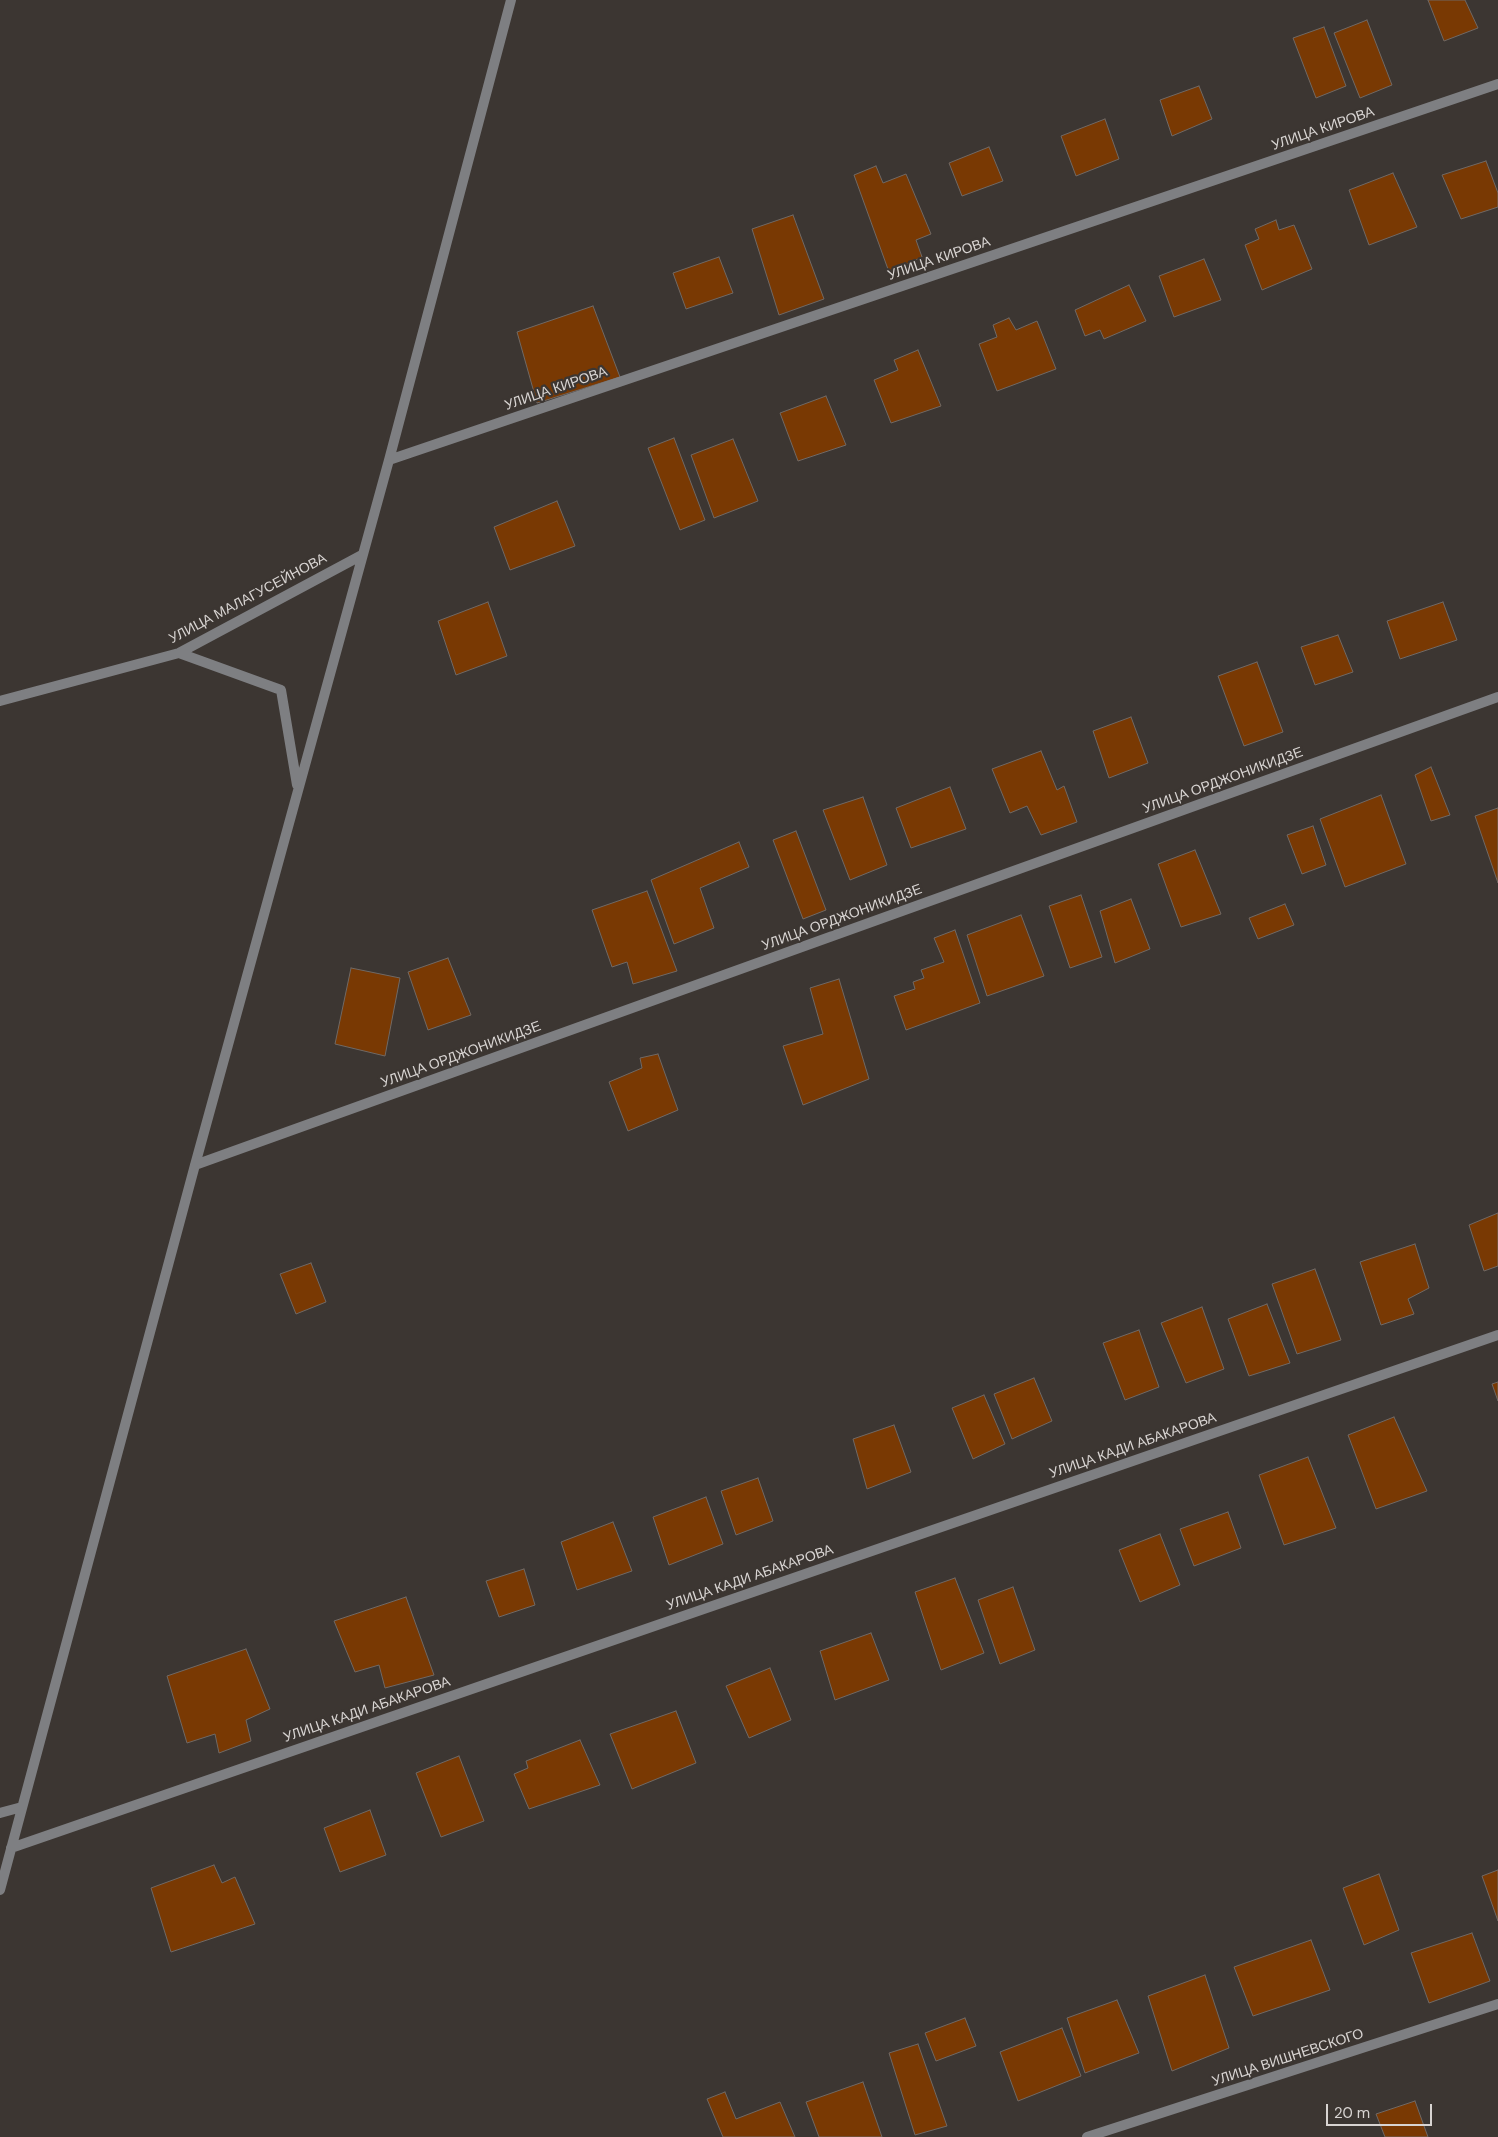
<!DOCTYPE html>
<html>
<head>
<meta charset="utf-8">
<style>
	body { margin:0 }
	#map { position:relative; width:1498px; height:2137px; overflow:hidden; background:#3c3632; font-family:"DM Sans",sans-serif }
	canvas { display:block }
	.scale { position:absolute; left:1326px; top:2104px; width:106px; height:22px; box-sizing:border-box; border:2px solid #d8d4d2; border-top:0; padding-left:6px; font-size:15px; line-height:18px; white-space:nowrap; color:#d8d4d2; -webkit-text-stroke:4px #3c3632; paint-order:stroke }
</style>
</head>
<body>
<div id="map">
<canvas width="1498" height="2137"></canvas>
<div class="scale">20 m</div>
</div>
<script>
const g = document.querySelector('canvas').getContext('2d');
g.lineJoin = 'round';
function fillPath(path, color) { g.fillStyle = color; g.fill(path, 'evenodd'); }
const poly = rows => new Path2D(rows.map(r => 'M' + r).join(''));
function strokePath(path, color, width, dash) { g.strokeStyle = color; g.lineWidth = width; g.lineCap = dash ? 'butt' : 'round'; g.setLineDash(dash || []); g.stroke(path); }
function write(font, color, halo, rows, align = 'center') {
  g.font = font + ' "DM Sans",sans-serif'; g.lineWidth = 4.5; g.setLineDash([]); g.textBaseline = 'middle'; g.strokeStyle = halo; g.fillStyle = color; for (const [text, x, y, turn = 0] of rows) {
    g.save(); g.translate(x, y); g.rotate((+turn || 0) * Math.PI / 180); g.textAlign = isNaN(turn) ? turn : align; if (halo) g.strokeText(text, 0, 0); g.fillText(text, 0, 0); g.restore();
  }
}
const building = poly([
	[1428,0,1465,0,1478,28,1444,41,1428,0],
	[1367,20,1392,85,1360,98,1334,33,1367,20],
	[1324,27,1346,86,1316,98,1293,38,1324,27],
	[1199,86,1212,119,1172,136,1160,100,1199,86],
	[1105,119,1119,159,1076,176,1061,136,1105,119],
	[989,147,1003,181,962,196,949,163,989,147],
	[1486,161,1498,193,1498,207,1461,219,1442,175,1486,161],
	[876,166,883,183,906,174,931,234,916,240,922,257,889,272,854,175,876,166],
	[1393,173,1417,227,1369,245,1349,190,1393,173],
	[793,215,824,299,779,315,752,229,793,215],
	[1276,220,1279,230,1294,225,1312,269,1262,290,1245,245,1259,239,1255,229,1276,220],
	[719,257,733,293,686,309,673,273,719,257],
	[1204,259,1221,300,1174,317,1159,276,1204,259],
	[1129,285,1146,321,1104,339,1100,330,1085,336,1075,310,1129,285],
	[593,306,620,377,537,403,517,332,593,306],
	[1009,318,1016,330,1037,321,1056,369,997,391,979,344,997,337,993,325,1009,318],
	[918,350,941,406,891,423,874,380,898,370,894,360,918,350],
	[826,396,846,445,798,461,780,413,826,396],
	[674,438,705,520,680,530,648,448,674,438],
	[733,439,758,501,714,518,691,455,733,439],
	[557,501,575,546,510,570,494,527,557,501],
	[488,602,507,656,456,675,438,621,488,602],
	[1443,602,1457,640,1400,659,1387,621,1443,602],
	[1338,635,1353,672,1315,685,1301,647,1338,635],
	[1257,662,1283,732,1244,746,1218,676,1257,662],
	[1131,717,1148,763,1109,778,1093,731,1131,717],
	[1041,751,1057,790,1064,786,1077,822,1041,835,1027,806,1010,813,992,769,1041,751],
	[1431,767,1450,815,1431,821,1415,775,1431,767],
	[950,787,966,829,911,848,896,808,950,787],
	[1381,795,1406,864,1345,887,1320,819,1381,795],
	[863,797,887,865,850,880,823,810,863,797],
	[1498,808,1498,883,1475,816,1498,808],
	[1313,826,1326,865,1302,874,1287,835,1313,826],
	[796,831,826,910,803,919,773,840,796,831],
	[739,842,749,867,700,888,714,928,674,944,651,880,739,842],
	[1195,850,1221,914,1181,927,1158,864,1195,850],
	[647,891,677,971,633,984,627,962,612,967,592,910,647,891],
	[1081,895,1102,957,1070,968,1049,906,1081,895],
	[1131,899,1150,949,1115,963,1100,911,1131,899],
	[1285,904,1294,925,1258,939,1249,918,1285,904],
	[1021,915,1044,976,987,996,967,935,1021,915],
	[955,930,980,1003,906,1030,894,996,915,989,913,982,924,978,921,970,944,962,934,938,955,930],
	[448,958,471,1015,428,1030,408,972,448,958],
	[351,968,400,978,385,1056,335,1044,351,968],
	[839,979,869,1079,803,1105,783,1046,823,1034,810,988,839,979],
	[658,1054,678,1110,628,1131,609,1082,642,1068,640,1058,658,1054],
	[1498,1213,1498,1266,1484,1271,1469,1225,1498,1213],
	[1415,1244,1429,1288,1408,1299,1414,1314,1381,1325,1360,1262,1415,1244],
	[311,1263,326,1302,296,1314,280,1274,311,1263],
	[1315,1269,1341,1340,1297,1354,1272,1284,1315,1269],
	[1267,1304,1290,1363,1249,1376,1228,1319,1267,1304],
	[1202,1307,1224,1369,1186,1383,1161,1323,1202,1307],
	[1139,1330,1159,1387,1125,1400,1103,1343,1139,1330],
	[1034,1378,1052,1421,1012,1439,994,1394,1034,1378],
	[1498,1382,1498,1401,1492,1384,1498,1382],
	[984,1395,1005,1444,973,1459,952,1408,984,1395],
	[1394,1417,1427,1491,1376,1509,1348,1435,1394,1417],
	[894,1425,911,1472,867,1489,853,1439,894,1425],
	[1308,1457,1336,1528,1284,1545,1259,1475,1308,1457],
	[758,1478,773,1521,736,1535,721,1491,758,1478],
	[706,1497,723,1544,669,1565,653,1517,706,1497],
	[1228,1512,1241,1548,1194,1566,1180,1529,1228,1512],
	[613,1522,632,1571,577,1590,561,1542,613,1522],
	[1160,1534,1180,1585,1140,1602,1119,1550,1160,1534],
	[524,1569,535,1605,499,1617,486,1581,524,1569],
	[955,1578,984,1653,941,1670,915,1592,955,1578],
	[1013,1587,1035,1650,1000,1664,978,1600,1013,1587],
	[406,1597,434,1675,385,1688,379,1665,355,1672,334,1621,406,1597],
	[871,1633,889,1680,835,1700,820,1651,871,1633],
	[246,1649,270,1709,246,1720,251,1741,219,1753,215,1734,187,1743,167,1676,246,1649],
	[770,1668,791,1720,749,1738,726,1686,770,1668],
	[676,1711,696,1763,632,1789,610,1734,676,1711],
	[580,1740,600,1785,529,1809,514,1774,528,1768,526,1761,580,1740],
	[459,1756,484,1821,441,1837,416,1773,459,1756],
	[370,1810,386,1855,340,1872,324,1828,370,1810],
	[214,1865,222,1883,235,1877,255,1924,171,1952,151,1888,214,1865],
	[1498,1870,1498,1921,1482,1876,1498,1870],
	[1379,1874,1399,1930,1364,1945,1343,1888,1379,1874],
	[1472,1933,1490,1981,1429,2003,1411,1953,1472,1933],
	[1311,1940,1330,1990,1253,2016,1234,1967,1311,1940],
	[1205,1975,1229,2048,1172,2071,1148,1996,1205,1975],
	[1117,2000,1139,2053,1085,2073,1067,2018,1117,2000],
	[965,2018,976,2046,936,2061,925,2033,965,2018],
	[1062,2028,1081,2076,1018,2101,1000,2052,1062,2028],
	[918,2044,947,2126,915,2135,889,2053,918,2044],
	[863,2082,882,2137,819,2137,806,2102,863,2082],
	[725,2092,736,2119,780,2102,795,2137,723,2137,707,2099,725,2092],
	[1415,2101,1428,2137,1385,2137,1376,2114,1415,2101]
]);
const street = poly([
	[389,460,1498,84],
	[179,653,281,690,297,785],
	[0,701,179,653,362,555],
	[195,1165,1498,697],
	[0,1813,22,1807],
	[11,1848,1498,1335],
	[0,1890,195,1165,389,460,511,0],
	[1087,2137,1498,2004]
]);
const streetNames = [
	["УЛИЦА КИРОВА",1323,129,-19],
	["УЛИЦА КИРОВА",939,259,-19],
	["УЛИЦА КИРОВА",556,389,-19],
	["УЛИЦА МАЛАГУСЕЙНОВА",248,599,-28],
	["УЛИЦА ОРДЖОНИКИДЗЕ",1223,781,-20],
	["УЛИЦА ОРДЖОНИКИДЗЕ",842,918,-20],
	["УЛИЦА ОРДЖОНИКИДЗЕ",461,1055,-20],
	["УЛИЦА КАДИ АБАКАРОВА",1133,1446,-19],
	["УЛИЦА КАДИ АБАКАРОВА",750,1578,-19],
	["УЛИЦА КАДИ АБАКАРОВА",367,1710,-19],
	["УЛИЦА ВИШНЕВСКОГО",1288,2058,-18]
];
fillPath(building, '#793903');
strokePath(building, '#706965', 1);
strokePath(street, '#7e7f82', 10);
write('14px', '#d8d4d2', '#3c3632', streetNames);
</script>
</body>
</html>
